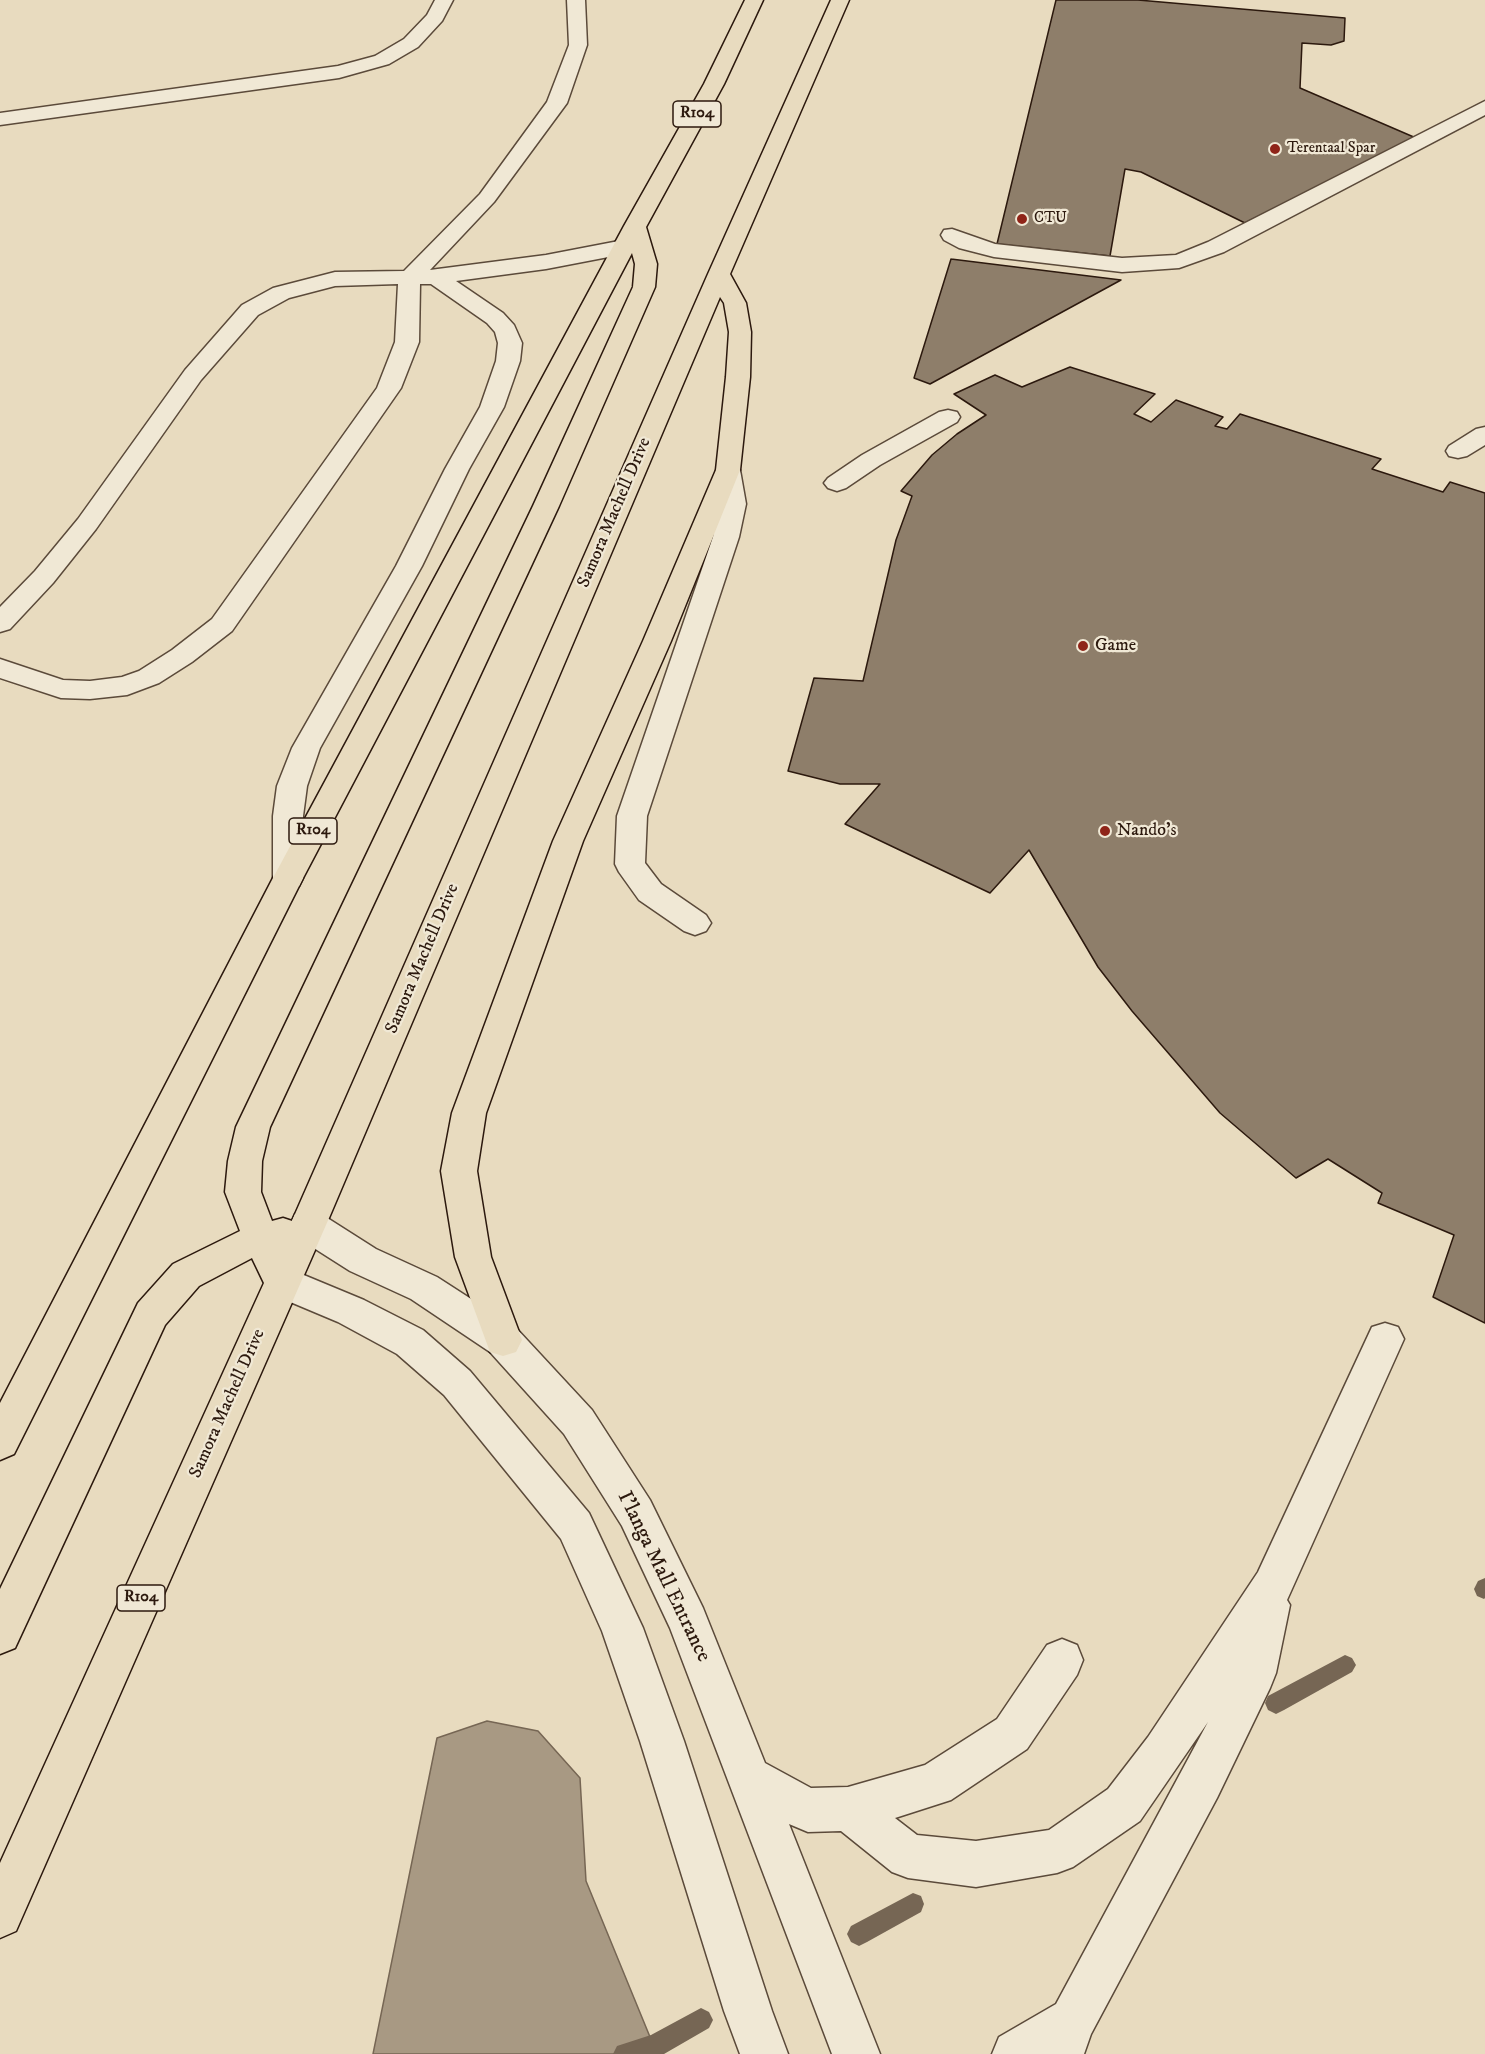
<!DOCTYPE html>
<html>
<head>
<meta charset="utf-8">
<style>
	body { margin:0 }
	canvas { display:block; background:#e8dbbf }
</style>
</head>
<body>
<canvas width="1485" height="2054"></canvas>
<script>
const g = document.querySelector('canvas').getContext('2d');
g.lineJoin = 'round';
function fillPath(path, color) { g.fillStyle = color; g.fill(path, 'evenodd'); }
const poly = rows => new Path2D(rows.map(r => 'M' + r).join(''));
function strokePath(path, color, width, dash) { g.strokeStyle = color; g.lineWidth = width; g.lineCap = dash ? 'butt' : 'round'; g.setLineDash(dash || []); g.stroke(path); }
function write(font, color, halo, rows, align = 'center') {
  g.font = font + ' "IM FELL DW Pica",serif'; g.lineWidth = 4.5; g.setLineDash([]); g.textBaseline = 'middle'; g.strokeStyle = halo; g.fillStyle = color; for (const [text, x, y, turn = 0] of rows) {
    g.save(); g.translate(x, y); g.rotate((+turn || 0) * Math.PI / 180); g.textAlign = isNaN(turn) ? turn : align; if (halo) g.strokeText(text, 0, 0); g.fillText(text, 0, 0); g.restore();
  }
}
const water = poly([
	[487,1721,538,1731,580,1778,586,1881,657,2054,373,2054,437,1738,487,1721]
]);
const stream = poly([
	[1485,1578,1485,1598,1484,1599,1477,1596,1474,1589,1478,1581,1485,1578],
	[1345,1655,1352,1658,1356,1665,1352,1672,1284,1710,1276,1714,1268,1710,1265,1703,1268,1696,1345,1655],
	[913,1893,921,1896,924,1904,921,1912,867,1942,859,1946,851,1942,847,1934,851,1926,913,1893],
	[701,2008,709,2012,713,2020,709,2028,664,2054,613,2054,617,2046,651,2035,701,2008]
]);
const building = poly([
	[1056,0,1138,0,1345,18,1344,41,1331,45,1302,43,1300,88,1416,138,1245,223,1141,172,1125,169,1110,256,997,244,1056,0],
	[951,259,1121,280,930,384,914,378,951,259],
	[1070,367,1155,394,1134,414,1151,422,1176,400,1223,417,1215,426,1227,429,1240,414,1381,459,1372,469,1443,492,1450,482,1485,493,1485,1323,1433,1297,1454,1235,1378,1203,1382,1193,1328,1159,1296,1178,1220,1113,1132,1011,1098,967,1029,850,990,893,845,824,880,784,840,784,788,771,814,678,863,681,896,540,912,496,901,491,932,455,957,434,986,415,954,394,995,375,1022,387,1070,367]
]);
const lane = poly([
	[435,0,453,0,442,21,418,47,389,64,339,78,0,125,0,113,338,66,375,56,404,39,427,15,435,0],
	[567,0,585,0,587,45,567,103,494,202,430,270,546,255,624,240,632,242,635,247,632,252,624,254,546,269,456,281,503,313,514,325,522,343,520,361,504,407,469,469,422,566,320,748,307,786,303,816,303,878,299,886,288,889,277,886,273,878,273,816,277,786,292,748,396,566,445,469,480,407,496,361,498,343,495,332,487,323,431,284,420,284,419,342,401,388,232,631,192,662,159,683,127,695,90,699,61,698,0,678,0,659,63,680,90,681,122,677,139,671,172,650,212,619,377,388,395,342,398,284,335,286,289,298,258,315,201,380,96,529,53,583,10,629,0,632,0,607,35,571,78,519,185,370,242,305,273,288,335,272,404,271,480,194,547,102,569,45,567,0],
	[1485,101,1485,115,1224,252,1179,268,1122,272,994,257,959,248,944,240,941,235,944,230,952,229,995,244,1122,258,1176,255,1208,242,1485,101],
	[948,410,957,412,960,417,957,422,880,465,846,488,837,491,828,488,824,483,828,478,862,455,939,412,948,410],
	[728,463,737,465,740,470,746,504,739,537,647,816,645,863,661,884,706,915,711,923,706,931,695,935,684,931,639,900,619,872,615,864,617,816,713,537,720,504,716,470,719,465,728,463],
	[308,1210,321,1214,376,1249,437,1277,516,1328,592,1410,650,1500,703,1608,765,1763,811,1788,848,1787,925,1765,997,1719,1047,1645,1062,1639,1077,1645,1083,1660,1077,1675,1027,1749,951,1800,895,1818,917,1835,976,1841,1049,1830,1108,1789,1148,1737,1258,1572,1372,1327,1385,1323,1398,1327,1404,1339,1287,1600,1290,1605,1276,1673,1270,1688,1217,1798,1091,2034,1084,2054,992,2054,999,2037,1056,2004,1208,1722,1140,1821,1073,1867,1057,1873,976,1887,908,1878,892,1872,841,1831,808,1832,789,1824,880,2054,832,2054,670,1628,622,1526,564,1434,490,1352,411,1299,350,1271,295,1236,290,1225,295,1214,308,1210],
	[282,1266,364,1300,423,1330,470,1371,589,1513,643,1628,684,1741,772,2011,788,2054,740,2054,724,2011,640,1741,602,1631,561,1539,444,1395,397,1354,338,1322,269,1293,264,1282,269,1271,282,1266]
]);
const street = poly([
	[1485,427,1485,445,1467,456,1458,458,1449,456,1446,451,1449,446,1476,429,1485,427]
]);
const primary = poly([
	[745,0,763,0,724,84,646,227,657,264,655,287,559,506,270,1127,262,1161,261,1192,272,1221,283,1218,292,1221,708,274,831,0,849,0,730,274,746,303,751,332,750,377,740,470,671,641,583,841,486,1113,477,1171,491,1257,522,1340,516,1352,503,1356,490,1352,455,1257,441,1171,452,1113,553,841,643,641,716,470,726,377,729,332,724,303,720,297,326,1225,16,1931,0,1938,0,1863,264,1283,252,1258,199,1286,165,1325,15,1648,0,1654,0,1589,138,1303,173,1264,240,1231,225,1192,228,1161,236,1127,533,506,633,287,635,264,632,253,303,878,14,1454,0,1460,0,1403,273,878,624,226,704,84,745,0]
]);
const markers = [
	[1275,149,6,"#8f2418"],
	[1022,219,6,"#8f2418"],
	[1083,646,6,"#8f2418"],
	[1105,831,6,"#8f2418"]
];
const farPoinames = [
	["Terentaal Spar",1287,149],
	["CTU",1034,219]
];
const shields = [
	[697,114,48],
	[313,831,48],
	[141,1598,48]
];
const shieldNames = [
	["R104",697,114],
	["R104",313,831],
	["R104",141,1598]
];
const streetNames = [
	["Samora Machell Drive",615,513,-67],
	["Samora Machell Drive",423,959,-67],
	["Samora Machell Drive",228,1404,-66]
];
const poiNames = [
	["Game",1095,646],
	["Nando's",1117,831]
];
const nearStreetnames = [
	["I'langa Mall Entrance",663,1577,64]
];
fillPath(water, '#a89983');
strokePath(water, '#766654', 1.5);
fillPath(stream, '#766654');
fillPath(building, '#8e7e6a');
strokePath(building, '#2c190e', 1.5);
strokePath(lane, '#5b4a3a', 3);
strokePath(street, '#5b4a3a', 3);
strokePath(primary, '#2c190e', 3);
fillPath(lane, '#f0e8d5');
fillPath(street, '#f0e8d5');
fillPath(primary, '#e8dbbf');
for (const [x, y, r, color] of markers) { const dot = new Path2D(); dot.arc(x, y, r, 0, 2 * Math.PI); g.fillStyle = color; g.fill(dot); strokePath(dot, '#f0e8d5', 2); }
write('15px', '#2c190e', '#f0e8d5', farPoinames, 'left');
for (const [x, y, w] of shields) { const box = new Path2D(); box.roundRect(x - w / 2, y - 13, w, 26, 4.5); g.fillStyle = '#f0e8d5'; g.fill(box); strokePath(box, '#2c190e', 1.5); }
write('bold 16px', '#2c190e', null, shieldNames);
write('18px', '#2c190e', '#f0e8d5', streetNames);
write('18px', '#2c190e', '#f0e8d5', poiNames, 'left');
write('21px', '#2c190e', '#f0e8d5', nearStreetnames);
</script>
</body>
</html>
